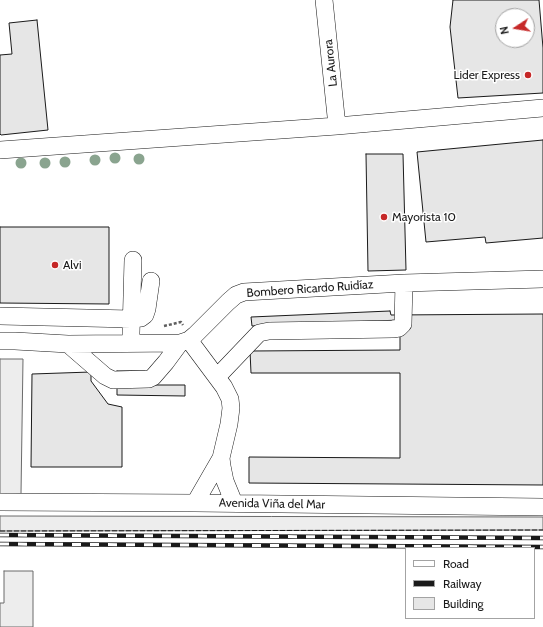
<!DOCTYPE html>
<html>
<head>
<meta charset="utf-8">
<style>
	body { margin:0 }
	#map { position:relative; width:543px; height:627px; overflow:hidden; background:#fff; font-family:Cabin,sans-serif }
	canvas { display:block }
	.legend { position:absolute; left:405px; top:547px; width:130px; height:72px; box-sizing:border-box; background:#fff; border:1px solid #a3a3a3; margin:0; padding:5px 7px; list-style:none; font-size:12px; color:#1a1a1a }
	.legend li { display:flex; align-items:center; gap:8px; height:20px }
	.legend b { width:20px; border:1px solid #a3a3a3 }
	.north { position:absolute; left:495px; top:8px; width:40px; height:40px; box-sizing:border-box; background:#fff; border:1px solid #a3a3a3; border-radius:50%; rotate:258deg; font-size:11px; font-weight:700; line-height:16px; text-align:center; color:#1a1a1a }
	.north::after { content:''; display:block; margin:auto; width:14px; height:18px; background:#c62828; clip-path:polygon(50% 0,100% 100%,50% 72%,0 100%) }
</style>
</head>
<body>
<div id="map">
<canvas width="543" height="627"></canvas>
<ul class="legend">
<li><b style="height:5px;background:#fff"></b>Road</li>
<li><b style="height:5px;background:#1a1a1a"></b>Railway</li>
<li><b style="height:11px;background:#e6e6e6"></b>Building</li>
</ul>
<div class="north">N</div>
</div>
<script>
const g = document.querySelector('canvas').getContext('2d');
g.lineJoin = 'round';
function fillPath(path, color) { g.fillStyle = color; g.fill(path, 'evenodd'); }
const poly = rows => new Path2D(rows.map(r => 'M' + r).join(''));
function strokePath(path, color, width, dash) { g.strokeStyle = color; g.lineWidth = width; g.lineCap = dash ? 'butt' : 'round'; g.setLineDash(dash || []); g.stroke(path); }
function write(font, color, halo, rows, align = 'center') {
  g.font = font + ' Cabin,sans-serif'; g.lineWidth = 3; g.setLineDash([]); g.textBaseline = 'middle'; g.strokeStyle = halo; g.fillStyle = color; for (const [text, x, y, turn = 0] of rows) {
    g.save(); g.translate(x, y); g.rotate((+turn || 0) * Math.PI / 180); g.textAlign = isNaN(turn) ? turn : align; if (halo) g.strokeText(text, 0, 0); g.fillText(text, 0, 0); g.restore();
  }
}
const built = poly([
	[0,359,23,359,21,494,0,495,0,359],
	[0,516,543,517,543,530,0,531,0,516],
	[4,571,33,571,33,627,0,627,0,603,4,603,4,571]
]);
const building = poly([
	[453,0,539,0,543,48,543,93,458,98,450,27,453,0],
	[503,16,527,16,527,40,503,40,503,16],
	[37,20,48,130,1,135,0,134,0,55,12,54,9,23,37,20],
	[543,140,543,238,486,243,485,237,426,242,417,152,543,140],
	[366,154,403,154,406,270,368,271,366,154],
	[0,227,109,227,109,304,0,303,0,227],
	[390,311,391,315,543,314,543,485,249,483,249,457,400,458,400,373,251,373,250,351,400,350,400,320,252,326,251,317,390,311],
	[117,371,145,371,145,385,185,385,185,396,117,395,117,371],
	[91,372,91,381,108,404,122,407,122,467,31,467,32,374,91,372]
]);
const path = poly([
	[164,326,181,322,183,325]
]);
const minor = poly([
	[324,0,337,126],
	[0,150,337,126,543,108],
	[0,316,131,319,141,318,145,315,147,309,151,281],
	[189,340,224,387,230,399,231,408,229,424,221,458,222,466,225,481,234,503],
	[0,341,15,341,68,344,180,343,189,340,195,335,228,302,236,295,244,292,404,283,543,279],
	[131,343,131,333,133,260],
	[68,344,105,376,113,380,149,379,153,377,166,362,180,343],
	[217,377,259,333,269,331,393,329,399,328,403,324,404,283],
	[0,502,195,503,543,507],
	[195,503,221,458]
]);
const rail = poly([
	[0,535,543,538],
	[0,544,543,547]
]);
const fence = poly([
	[0,531,543,530]
]);
const trees = [
	[115,158],
	[139,159],
	[95,160],
	[65,162],
	[21,163],
	[45,163]
];
const markers = [
	[528,75,4,"#c62828"],
	[384,217,4,"#c62828"],
	[55,265,4,"#c62828"]
];
const streetNames = [
	["La Aurora",331,63,-96],
	["Bombero Ricardo Ruidíaz",310,289,-4],
	["Avenida Viña del Mar",272,504,1]
];
const poiNames = [
	["Lider Express",520,75,"right"],
	["Mayorista 10",392,217],
	["Alvi",63,265]
];
fillPath(built, '#ededed');
strokePath(built, '#6a6a6a', 1);
fillPath(building, '#e6e6e6');
strokePath(building, '#1a1a1a', 1);
strokePath(minor, '#1a1a1a', 18);
strokePath(path, '#5f5f5f', 2.5, [3, 2]);
strokePath(minor, '#fff', 17);
strokePath(rail, '#1a1a1a', 4.5);
strokePath(rail, '#fff', 3, [9]);
strokePath(fence, '#1a1a1a', 1, [5, 2]);
g.fillStyle = '#8aa48f';
for (const [x, y] of trees) { g.beginPath(); g.arc(x, y, 5.5, 0, 2 * Math.PI); g.fill(); }
for (const [x, y, r, color] of markers) { const dot = new Path2D(); dot.arc(x, y, r, 0, 2 * Math.PI); g.fillStyle = color; g.fill(dot); strokePath(dot, '#fff', 1.5); }
write('12px', '#1a1a1a', '#fff', streetNames);
write('12px', '#1a1a1a', '#fff', poiNames, 'left');
</script>
</body>
</html>
